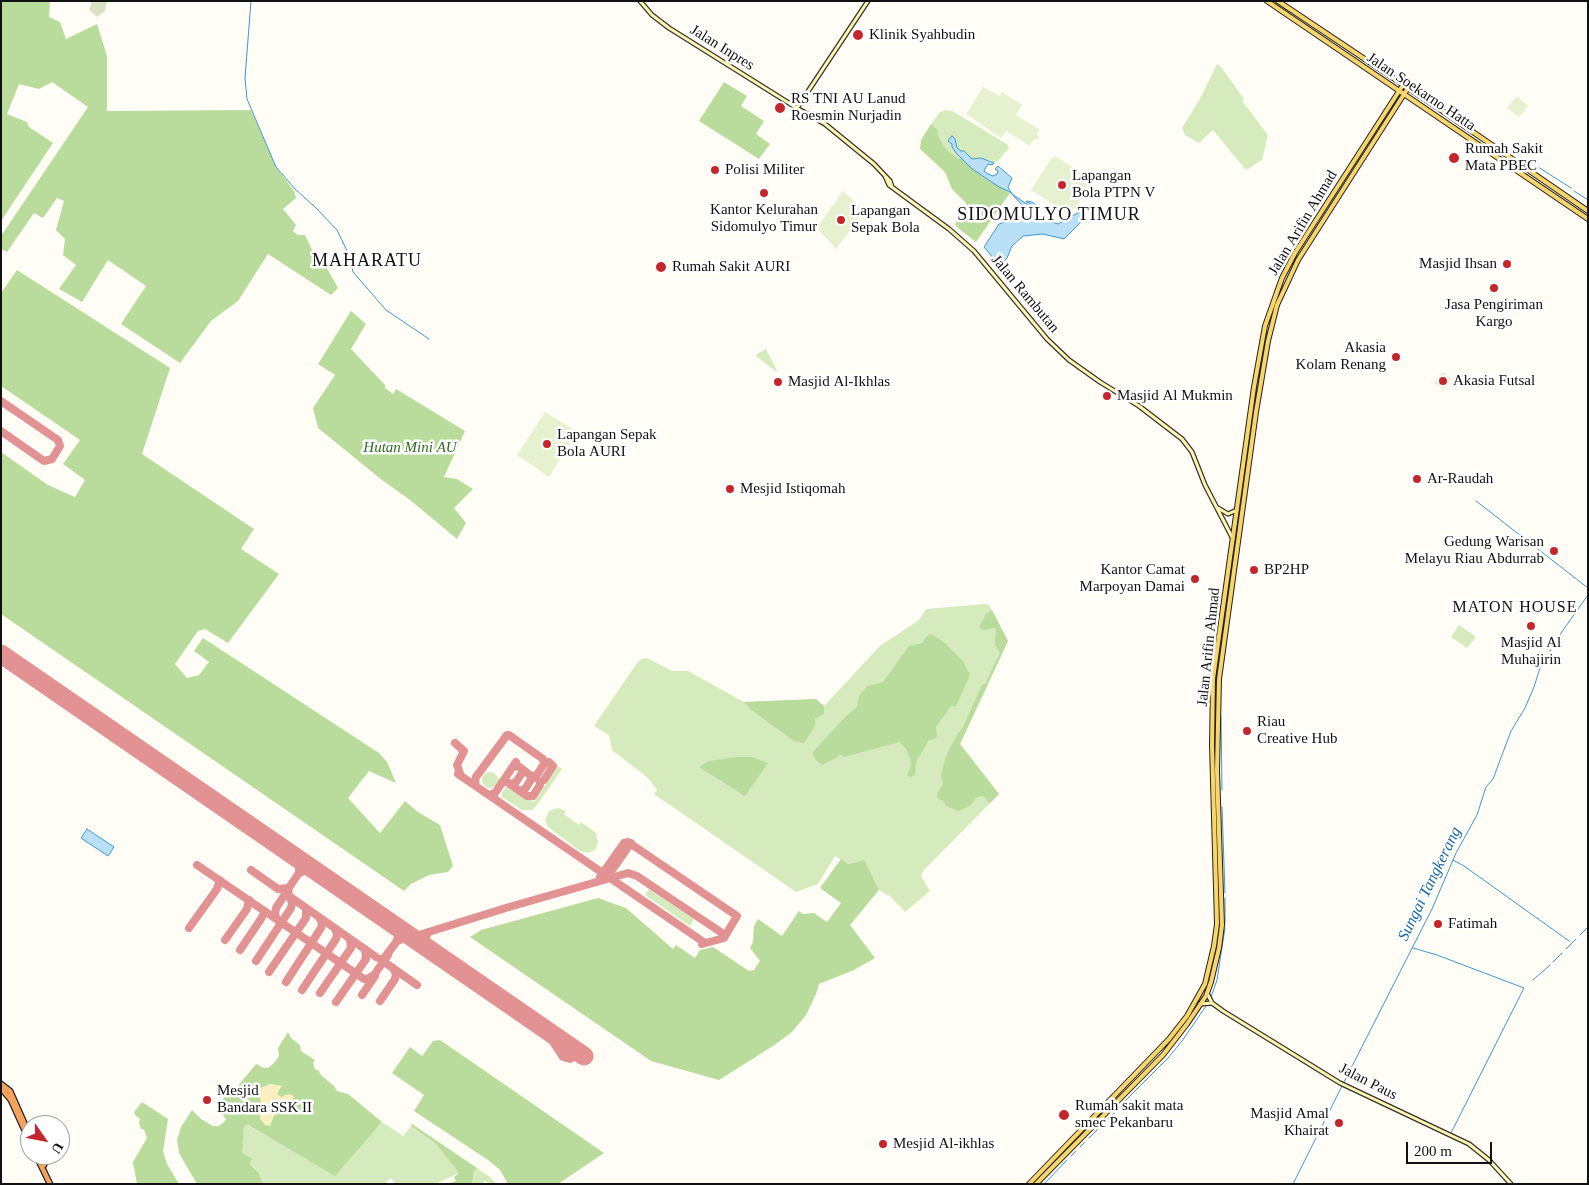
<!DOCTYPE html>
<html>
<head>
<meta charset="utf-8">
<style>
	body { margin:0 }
	#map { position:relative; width:1589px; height:1185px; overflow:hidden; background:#fffdf5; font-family:"Times New Roman",serif }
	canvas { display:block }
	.frame { position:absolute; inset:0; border:2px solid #111; pointer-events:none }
	.north { position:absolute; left:20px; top:1115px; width:50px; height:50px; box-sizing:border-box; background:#fff; border:1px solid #a0a0a0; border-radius:50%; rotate:123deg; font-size:14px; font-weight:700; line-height:20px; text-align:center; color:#111 }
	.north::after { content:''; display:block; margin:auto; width:18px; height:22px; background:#c4262e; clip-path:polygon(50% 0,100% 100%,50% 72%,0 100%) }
	.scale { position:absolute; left:1406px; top:1142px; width:86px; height:22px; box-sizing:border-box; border:2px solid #111; border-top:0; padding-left:6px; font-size:15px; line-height:18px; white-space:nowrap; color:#111; -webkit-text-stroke:4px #fff; paint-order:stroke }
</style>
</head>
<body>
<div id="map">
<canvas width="1589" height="1185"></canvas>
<div class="frame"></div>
<div class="north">U</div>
<div class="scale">200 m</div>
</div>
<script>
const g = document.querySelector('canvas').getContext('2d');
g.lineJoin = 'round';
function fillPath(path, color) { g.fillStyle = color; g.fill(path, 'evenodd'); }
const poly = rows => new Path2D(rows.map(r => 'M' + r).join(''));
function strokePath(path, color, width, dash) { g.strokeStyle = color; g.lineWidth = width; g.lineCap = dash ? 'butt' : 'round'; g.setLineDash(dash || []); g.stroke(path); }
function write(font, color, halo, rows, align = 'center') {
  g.font = font + ' "Times New Roman",serif'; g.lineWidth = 5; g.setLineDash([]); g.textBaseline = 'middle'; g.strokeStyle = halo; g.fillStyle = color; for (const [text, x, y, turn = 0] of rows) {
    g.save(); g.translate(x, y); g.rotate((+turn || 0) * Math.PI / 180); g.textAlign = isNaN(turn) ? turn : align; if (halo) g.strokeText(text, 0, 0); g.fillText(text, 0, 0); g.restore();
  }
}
const green = poly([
	[1217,64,1221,67,1244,99,1242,101,1268,135,1262,160,1246,170,1213,130,1199,143,1185,135,1182,128,1201,97],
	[946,110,952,111,974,124,1008,145,1009,148,998,161,994,163,990,160,972,159,964,151,961,151,957,148,955,139,949,141,952,144,960,157,959,159,947,150,938,136,935,127,931,124,940,112],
	[766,349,778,373,756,356,757,354],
	[985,604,989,605,1008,641,960,744,999,794,923,871,921,876,930,891,905,912,891,897,879,890,863,860,848,864,835,856,818,884,796,892,654,794,657,790,648,778,612,750,609,735,594,726,637,663,642,659,647,658,672,671,688,671,744,702,816,699,824,706,880,646,919,620,926,609],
	[1459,625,1476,637,1467,648,1451,637],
	[558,766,562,769,537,805,532,810,522,810,502,797,502,792,507,786,534,802],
	'482 780a8 8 0 1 1 16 0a8 8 0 1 1-16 0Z',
	[558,808,566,811,564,814,579,825,581,822,596,833,598,843,595,850,588,853,580,851,548,827,545,820,548,813,550,810],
	[649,889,694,919,690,926,645,895],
	[382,1122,403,1136,411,1126,435,1143,459,1173,435,1184,396,1184,391,1178,384,1184,263,1184,259,1173,241,1153,244,1126,247,1125,335,1175],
	[477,1168,491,1178,496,1184,489,1184,486,1181,480,1184,472,1184,474,1172]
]);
const forest = poly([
	[1,1,50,1,49,17,60,22,66,39,97,24,107,56,107,111,251,110,276,167,294,191,296,198,283,209,296,225,293,231,298,235,305,235,313,252,320,256,338,288,331,295,268,254,238,301,211,321,180,363,121,324,146,286,108,260,82,302,59,289,76,265,63,255,65,239,56,230,64,201,57,198,43,218,34,213,7,252,1,249,1,236,88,107,52,82,39,89,19,84,7,114,27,122,29,127,53,143,1,221],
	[724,82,747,96,741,106,764,121,756,134,770,144,759,159,699,121],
	[931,124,937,129,938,136,947,150,959,159,960,157,982,176,1010,193,976,242,959,229,955,224,967,207,966,203,952,189,945,172,920,149,921,140],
	[17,270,170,368,142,454,254,529,241,549,279,574,228,643,205,629,198,631,175,664,187,678,199,675,209,662,194,651,203,638,379,753,387,762,396,783,369,771,348,798,380,833,405,801,418,812,440,825,453,866,448,872,429,875,411,884,404,891,1,614,1,452,48,485,75,497,85,480,63,464,80,440,1,386,1,293],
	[351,311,366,324,351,349,385,385,385,388,393,394,396,389,465,431,444,477,457,479,473,489,454,508,466,523,457,539,410,500,382,480,318,428,313,408,335,375,318,364],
	[992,610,1008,641,960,744,999,794,990,803,983,796,977,797,970,806,958,811,946,806,943,800,940,800,937,797,938,792,943,784,941,775,946,756,958,733,963,727,982,685,985,684,1000,653,995,645,996,628,982,630,979,627,986,614],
	[932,634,945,643,963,661,969,673,969,678,956,706,951,706,936,727,937,736,935,739,929,740,916,762,915,775,911,777,908,776,907,774,911,766,910,758,906,749,900,742,844,757,840,754,836,758,822,765,814,758,813,752,845,717,857,707,859,696,867,686,883,682,909,646,922,643,927,636],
	[816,699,824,706,824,714,815,719,815,726,804,743,794,741,750,709,744,702],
	[736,757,753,757,768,763,745,796,699,767,709,761],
	[841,859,848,864,864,860,879,890,850,925,875,958,854,970,819,984,816,994,806,1015,792,1032,773,1046,719,1080,651,1061,470,937,481,930,598,898,626,908,673,949,676,945,695,958,700,950,713,947,749,971,754,970,760,961,750,948,753,942,754,926,758,919,782,936,799,911,803,914,814,913,827,922,841,903,820,888],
	[288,1032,291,1038,300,1045,301,1051,315,1060,313,1063,315,1069,319,1071,321,1075,335,1087,337,1091,348,1094,382,1122,335,1176,248,1125,244,1126,242,1153,252,1159,250,1164,259,1173,263,1184,197,1184,179,1153,177,1140,181,1127,192,1110,201,1119,213,1126,219,1126,224,1122,226,1119,223,1115,224,1109,221,1105,223,1099,231,1087,236,1088,256,1064,264,1068,268,1068,275,1062,279,1056,278,1048],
	[270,1084,281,1086,277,1094,282,1098,285,1095,294,1097,290,1101,287,1108,282,1107,278,1114,274,1115,271,1123,260,1119,261,1101,259,1089],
	[440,1040,604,1153,558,1184,508,1184,500,1170,488,1160,414,1111,424,1095,392,1073,410,1047,422,1056,433,1041],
	[142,1102,168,1119,163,1151,167,1164,179,1184,137,1184,133,1162,147,1138,144,1129,141,1129,139,1123,140,1119,135,1115,134,1112],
	[412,1124,477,1168,474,1172,472,1184,447,1184,456,1181,454,1177,459,1173,435,1143,411,1126]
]);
const sand = poly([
	[270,1084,282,1086,277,1091,277,1094,281,1097,289,1094,294,1096,287,1108,282,1107,278,1114,274,1115,270,1126,265,1125,260,1119,261,1101,259,1089]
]);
const cemetery = poly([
	[92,1,107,2,105,11,97,17,89,10]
]);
const pitch = poly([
	[983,87,1000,96,1002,92,1022,105,1016,115,1040,130,1037,134,1039,139,1033,140,1030,146,1006,131,1001,138,966,114],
	[1517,96,1528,106,1519,117,1507,108],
	[1055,156,1093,180,1070,215,1031,190,1051,159],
	[843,191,865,211,836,249,817,228],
	[1442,372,1452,379,1444,390,1434,383],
	[545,412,577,432,549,477,517,455]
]);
const water = poly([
	[952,136,955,139,957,148,961,151,964,151,972,159,981,158,994,163,992,165,988,164,986,167,984,171,988,174,993,176,997,174,998,171,995,169,998,166,1012,178,1008,187,1012,194,1028,205,1030,206,1031,204,1026,202,1027,201,1032,202,1036,205,1036,207,1029,207,1022,205,1010,192,999,187,971,168,957,154,952,147,952,144,948,141,952,136],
	[1083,210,1086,214,1081,222,1064,239,1043,234,1023,236,1012,246,1007,258,1000,266,984,247,999,224,1022,216,1043,219,1058,224,1083,210],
	[87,829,114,847,108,856,81,838,87,829]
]);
const stream = poly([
	[251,1,245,78,247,99,276,167,295,189,316,208,337,230,350,257,353,272,386,310,429,339],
	[1535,165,1571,188],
	[1574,191,1588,200],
	[1476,501,1588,588],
	[1221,716,1222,790],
	[1222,807,1225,893],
	[1453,860,1464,866,1569,941],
	[1225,898,1225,923],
	[1580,935,1588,927],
	[1413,948,1437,955,1524,988,1451,1133],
	[1566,949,1576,939],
	[1553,962,1562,953],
	[1533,980,1550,965],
	[1211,997,1217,980,1225,928],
	[1344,1082,1432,909,1456,853,1477,815,1486,787,1493,779,1511,731,1525,708,1534,687,1540,668,1561,633,1588,595],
	[1124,1102,1168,1058,1182,1041,1206,1006],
	[1089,1138,1121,1106],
	[1080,1147,1085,1142],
	[1071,1156,1076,1151],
	[1044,1184,1067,1160],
	[1293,1184,1342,1086]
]);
const taxiway = poly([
	[1,401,58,440,60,446,52,459,44,461,1,431],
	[455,743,464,751,457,765,461,776],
	[513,767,518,766,534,778],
	[458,774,705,943],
	[510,784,516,782,522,773,522,770],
	[476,786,475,781,476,777,507,735,509,735,543,759,544,764,549,762,553,766,544,780,540,782,540,785,533,796,527,796,507,782,502,782],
	[520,791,525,789,532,778,531,776,536,776,544,764],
	[489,795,495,793,516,762],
	[295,857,299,865,299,873],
	[197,865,364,979,367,979,374,975,388,955],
	[251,870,278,889,289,888,276,908,275,915,277,919],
	[317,872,312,869,299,873,288,889,289,896,376,957],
	[600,877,624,843,628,842,737,916,724,938,702,944],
	[605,878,610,873,631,843],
	[394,926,398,934,397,941],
	[189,928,217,889,220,880],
	[408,935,419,935,509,907,628,873,637,876,725,935],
	[225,940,247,909,249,900],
	[426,947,426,938,428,932],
	[240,950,261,919,265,911],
	[385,957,397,941,404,938,412,937],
	[380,959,417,985],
	[256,961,291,908,292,903,290,898],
	[269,972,306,918,306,909],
	[286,982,321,928,322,922,320,919],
	[302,990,336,939,337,934,335,929],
	[320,993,351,948,350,939],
	[362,995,375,976],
	[380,1001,395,979,396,974,393,968],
	[336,1002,366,959,365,949],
	[536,1023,552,1040,563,1057,570,1059,576,1055,578,1051,576,1045,556,1037]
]);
const runway = poly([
	[1,654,584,1056]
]);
const secondary = poly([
	[640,1,652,15,669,28,800,110,825,124,874,164,890,181,892,187],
	[797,108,868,1],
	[885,176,889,185,949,229,974,251,1047,339,1069,360,1100,382,1139,406,1182,439,1192,452,1205,485,1233,539],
	[1218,508,1228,514,1237,510],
	[1207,993,1212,1003,1223,1011,1340,1083,1469,1144,1489,1160,1511,1184],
	[1200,1004,1212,1003]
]);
const primary = poly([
	[1267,1,1588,219],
	[1278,1,1438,108,1588,211],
	[1029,1184,1169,1039,1187,1016,1205,984,1214,946,1217,924,1212,745,1213,679,1254,387,1265,326,1282,278,1295,253,1403,85],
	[1036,1184,1163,1055,1187,1024,1206,996,1211,982,1219,948,1222,925,1217,770,1219,679,1256,412,1268,341,1277,305,1298,260,1408,88]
]);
const highway = poly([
	[1,1084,10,1091,29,1134],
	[1,1088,11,1100,30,1142],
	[36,1155,50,1184],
	[39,1155,44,1165]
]);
const markers = [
	[858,35,6,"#c4262e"],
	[780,108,6,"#c4262e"],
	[1454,158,6,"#c4262e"],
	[715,170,5,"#c4262e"],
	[1062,185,5,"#c4262e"],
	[764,193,5,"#c4262e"],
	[841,220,5,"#c4262e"],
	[1507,264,5,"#c4262e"],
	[661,267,6,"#c4262e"],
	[1494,288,5,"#c4262e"],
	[1396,357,5,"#c4262e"],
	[1443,381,5,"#c4262e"],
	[778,382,5,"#c4262e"],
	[1107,396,5,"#c4262e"],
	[547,444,5,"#c4262e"],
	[1417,479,5,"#c4262e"],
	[730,489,5,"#c4262e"],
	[1554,551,5,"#c4262e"],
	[1254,570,5,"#c4262e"],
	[1195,579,5,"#c4262e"],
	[1531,626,5,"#c4262e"],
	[1247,731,5,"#c4262e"],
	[1438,924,5,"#c4262e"],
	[207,1100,5,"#c4262e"],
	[1064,1115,6,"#c4262e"],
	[1339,1123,5,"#c4262e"],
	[883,1144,5,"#c4262e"]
];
const poiNames = [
	["Klinik Syahbudin",869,35],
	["RS TNI AU Lanud",791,99],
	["Roesmin Nurjadin",791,116],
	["Rumah Sakit",1465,149],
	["Mata PBEC",1465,166],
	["Polisi Militer",725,170],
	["Lapangan",1072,176],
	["Bola PTPN V",1072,193],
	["Kantor Kelurahan",764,210,"center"],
	["Sidomulyo Timur",764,227,"center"],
	["Lapangan",851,211],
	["Sepak Bola",851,228],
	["Masjid Ihsan",1497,264,"right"],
	["Rumah Sakit AURI",672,267],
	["Jasa Pengiriman",1494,305,"center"],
	["Kargo",1494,322,"center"],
	["Akasia",1386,348,"right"],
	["Kolam Renang",1386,365,"right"],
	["Akasia Futsal",1453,381],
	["Masjid Al-Ikhlas",788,382],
	["Masjid Al Mukmin",1117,396],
	["Lapangan Sepak",557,435],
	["Bola AURI",557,452],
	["Ar-Raudah",1427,479],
	["Mesjid Istiqomah",740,489],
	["Gedung Warisan",1544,542,"right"],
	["Melayu Riau Abdurrab",1544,559,"right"],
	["Kantor Camat",1185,570,"right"],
	["Marpoyan Damai",1185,587,"right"],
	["BP2HP",1264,570],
	["Masjid Al",1531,643,"center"],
	["Muhajirin",1531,660,"center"],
	["Riau",1257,722],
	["Creative Hub",1257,739],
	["Fatimah",1448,924],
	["Mesjid",217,1091],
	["Bandara SSK II",217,1108],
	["Rumah sakit mata",1075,1106],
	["smec Pekanbaru",1075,1123],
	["Masjid Amal",1329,1114,"right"],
	["Khairat",1329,1131,"right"],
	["Mesjid Al-ikhlas",893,1144]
];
const streetNames = [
	["Jalan Inpres",722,48,32],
	["Jalan Soekarno Hatta",1421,92,34],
	["Jalan Arifin Ahmad",1303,223,-59],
	["Jalan Rambutan",1025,294,50],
	["Jalan Arifin Ahmad",1209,647,-84],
	["Jalan Paus",1368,1082,27]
];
const parkNames = [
	["Hutan Mini AU",410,448]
];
const neighbourhoodNames = [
	["MATON HOUSE",1515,608]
];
const waterNames = [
	["Sungai Tangkerang",1430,884,-64]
];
const quarterNames = [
	["SIDOMULYO TIMUR",1049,215],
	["MAHARATU",367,261]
];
fillPath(green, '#d5ebbd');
fillPath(forest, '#b9dc9c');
fillPath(sand, '#fbeec1');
fillPath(cemetery, '#d9e3c4');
fillPath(pitch, '#e6f2cf');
fillPath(water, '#b9e0f7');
strokePath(water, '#3f96cf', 1);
strokePath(stream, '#3f96cf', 1);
strokePath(taxiway, '#e29292', 8);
strokePath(runway, '#e29292', 19);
strokePath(secondary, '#333', 5.5);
strokePath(primary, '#222', 6);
strokePath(highway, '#222', 7);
strokePath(secondary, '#fff6b0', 3);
strokePath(primary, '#f9d66b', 4);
strokePath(highway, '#f5a25d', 4.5);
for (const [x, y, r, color] of markers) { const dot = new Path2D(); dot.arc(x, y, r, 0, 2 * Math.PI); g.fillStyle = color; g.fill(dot); strokePath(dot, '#fff', 2); }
write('15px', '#111', '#fff', poiNames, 'left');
write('15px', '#111', '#fff', streetNames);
write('italic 15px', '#2f6b1f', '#fff', parkNames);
g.letterSpacing = '1px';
write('16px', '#111', '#fff', neighbourhoodNames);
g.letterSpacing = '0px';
write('italic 16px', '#1768a6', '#fff', waterNames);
g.letterSpacing = '1px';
write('18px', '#111', '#fff', quarterNames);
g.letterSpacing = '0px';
</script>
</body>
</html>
